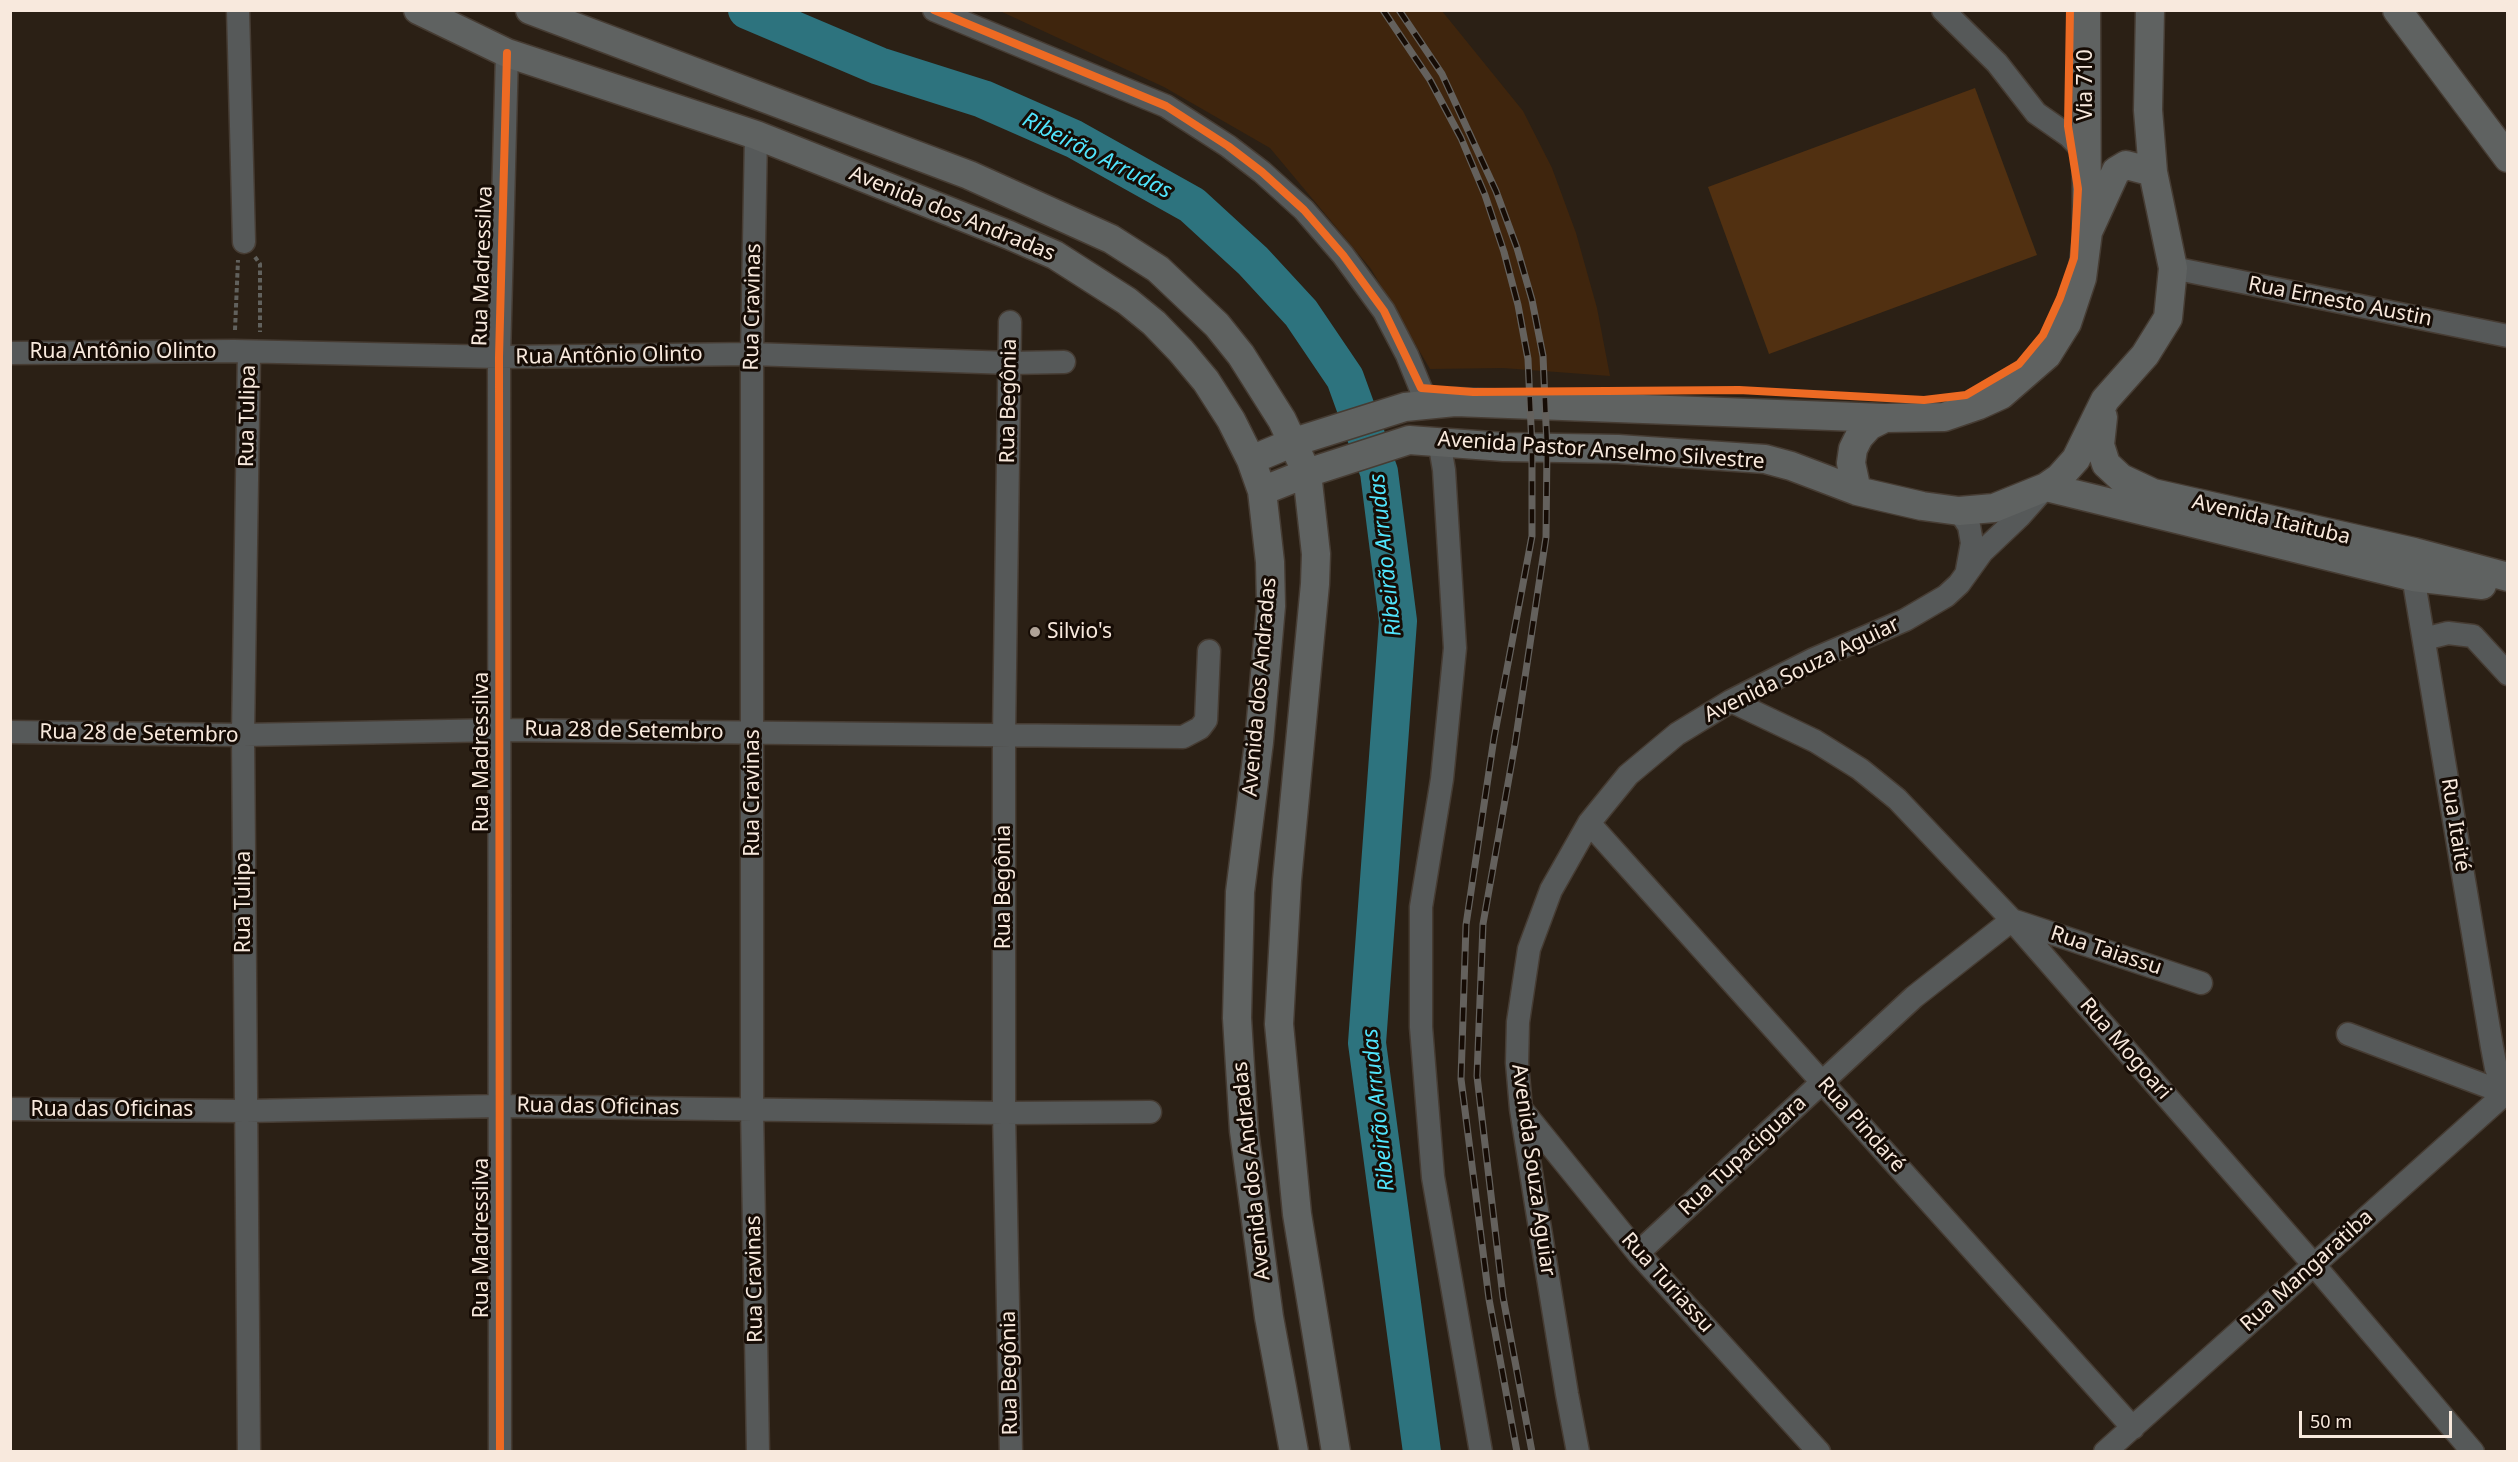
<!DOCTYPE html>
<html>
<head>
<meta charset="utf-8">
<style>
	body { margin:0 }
	#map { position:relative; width:2518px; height:1462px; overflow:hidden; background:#2b2015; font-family:"Noto Sans",sans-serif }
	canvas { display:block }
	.frame { position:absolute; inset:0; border:12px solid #f8e9dd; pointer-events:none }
	.scale { position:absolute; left:2299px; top:1411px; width:153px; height:27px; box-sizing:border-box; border:3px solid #f8e9dd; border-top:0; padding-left:8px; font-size:18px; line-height:21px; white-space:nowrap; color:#f8e9dd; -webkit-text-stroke:4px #160c05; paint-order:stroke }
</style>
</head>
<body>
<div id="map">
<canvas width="2518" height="1462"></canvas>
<div class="frame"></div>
<div class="scale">50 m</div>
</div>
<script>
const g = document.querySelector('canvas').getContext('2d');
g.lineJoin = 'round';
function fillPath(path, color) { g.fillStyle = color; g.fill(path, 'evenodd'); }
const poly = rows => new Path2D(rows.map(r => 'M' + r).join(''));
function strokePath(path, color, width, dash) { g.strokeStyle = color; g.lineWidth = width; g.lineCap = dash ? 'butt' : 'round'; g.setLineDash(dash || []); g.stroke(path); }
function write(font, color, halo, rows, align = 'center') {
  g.font = font + ' "Noto Sans",sans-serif'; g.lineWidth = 6; g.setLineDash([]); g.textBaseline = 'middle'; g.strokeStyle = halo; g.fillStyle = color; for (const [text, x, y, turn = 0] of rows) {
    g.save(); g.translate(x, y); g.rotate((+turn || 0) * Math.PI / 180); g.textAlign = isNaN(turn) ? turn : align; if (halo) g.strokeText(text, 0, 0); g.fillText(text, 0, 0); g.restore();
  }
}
const built = poly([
	[1000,11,1442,11,1523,111,1552,168,1576,233,1597,308,1610,376,1503,368,1430,369,1371,269,1270,148,1164,87]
]);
const green = poly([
	[1975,88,2037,255,1769,354,1708,187]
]);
const river = poly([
	[747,10,879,66,983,99,1074,139,1192,205,1253,261,1301,313,1345,378,1379,472,1398,621,1367,1043,1422,1452]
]);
const path = poly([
	[255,257,260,264,260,332],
	[235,330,238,260]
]);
const minor = poly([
	[238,10,244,242],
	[934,10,1166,106,1228,146,1262,172,1304,210,1343,255,1384,311,1407,355,1427,404],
	[1943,10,1997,63,2036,113,2069,136,2086,154],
	[756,135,752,354,752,1109,758,1452],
	[2173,268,2508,336],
	[1010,322,1004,736,1004,1113,1011,1452],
	[249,352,243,735,249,1452],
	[10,353,234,351,499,357,752,354,1010,363,1064,362],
	[1439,441,1444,470,1455,648,1442,779,1421,907,1421,1027,1433,1177,1481,1452],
	[1959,511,1969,526,1972,543,1967,570],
	[2414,561,2415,588,2492,1047,2496,1068,2508,1096],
	[2424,639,2448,633,2473,636,2508,674],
	[1731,701,1815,741,1860,769,1897,799,2012,920,2314,1265,2473,1452],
	[10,732,243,735,500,730,1183,737,1200,728,1206,720,1209,651],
	[1589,823,2133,1428],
	[2348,1034,2505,1093],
	[10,1109,246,1111,501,1106,1004,1113,1150,1112],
	[1523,1111,1638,1253,1819,1452],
	[1638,1253,1914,997,2012,920,2201,983],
	[500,1452,499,357,507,53],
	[1578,1452,1567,1394,1536,1204,1521,1109,1517,1063,1518,1022,1529,949,1551,890,1589,823,1628,775,1677,734,1731,701,1814,659,1905,620,1946,596,1959,584,1982,552,2020,516,2044,489],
	[2105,1452,2508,1091]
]);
const major = poly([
	[418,10,507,53,756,135,1009,235,1055,255,1127,301,1154,323,1181,351,1206,381,1231,420,1251,460,1262,491,1270,562,1271,606,1259,742,1240,892,1237,1018,1244,1131,1269,1317,1294,1452],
	[530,10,969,175,1111,239,1158,269,1217,325,1241,355,1282,420,1307,473,1316,554,1315,584,1287,880,1279,1024,1297,1214,1336,1452],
	[2086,10,2087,224],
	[2397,10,2508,158],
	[2103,417,2100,445,2106,464,2121,478,2153,493,2414,552,2508,577],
	[1251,460,1294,442,1405,407,1455,402,1885,418,1944,417,1979,405,2001,395,2047,355,2067,323,2082,278,2088,232,2116,171,2126,165,2153,172],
	[2046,487,2413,577,2482,585],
	[1262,491,1307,473,1409,440,1504,447,1618,449,1765,459,1791,466,1857,491,1922,506,1959,511,1994,508,2046,487,2059,478,2076,459,2105,400,2145,355,2168,318,2173,268,2153,172,2148,110,2150,10],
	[1857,491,1851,463,1853,449,1859,437,1869,426,1885,418]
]);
const rail = poly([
	[1383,10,1430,80,1461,138,1485,195,1504,252,1518,305,1528,359,1532,448,1532,536,1494,738,1466,925,1461,1079,1489,1299,1517,1452],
	[1399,10,1442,74,1496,191,1517,248,1532,300,1543,356,1547,447,1546,537,1515,744,1483,924,1477,1076,1503,1297,1532,1452]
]);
const cycleway = poly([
	[934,10,1166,106,1228,146,1262,172,1304,210,1343,255,1384,311,1421,388,1473,392,1739,390,1924,400,1966,395,2019,364,2043,335,2060,298,2074,258,2078,189,2068,126,2070,10],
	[500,1452,499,357,507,53]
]);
const markers = [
	[1035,632,6,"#b0a397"]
];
const streetNames = [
	["Via 710",2086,85,-90],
	["Avenida dos Andradas",952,214,22],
	["Rua Madressilva",483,266,-88],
	["Rua Ernesto Austin",2340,302,11],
	["Rua Cravinas",753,307,-89],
	["Rua Antônio Olinto",123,352],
	["Rua Antônio Olinto",609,356,-1],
	["Rua Begônia",1009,401,-89],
	["Rua Tulipa",248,416,-89],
	["Avenida Pastor Anselmo Silvestre",1601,451,4],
	["Avenida Itaituba",2271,520,13],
	["Avenida Souza Aguiar",1802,670,-26],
	["Avenida dos Andradas",1260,687,-85],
	["Rua 28 de Setembro",624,731,1],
	["Rua 28 de Setembro",139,734,1],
	["Rua Madressilva",482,752,-90],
	["Rua Cravinas",753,793,-90],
	["Rua Itaité",2455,825,81],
	["Rua Begônia",1004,887,-90],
	["Rua Tulipa",244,902,-90],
	["Rua Taiassu",2106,951,18],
	["Rua Mogoari",2125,1049,49],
	["Rua das Oficinas",598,1107,1],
	["Rua das Oficinas",112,1110],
	["Rua Pindaré",1861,1125,48],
	["Rua Tupaciguara",1743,1156,-43],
	["Avenida Souza Aguiar",1533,1170,82],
	["Avenida dos Andradas",1252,1171,-96],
	["Rua Madressilva",482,1238,-90],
	["Rua Mangaratiba",2307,1271,-42],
	["Rua Cravinas",755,1279,-91],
	["Rua Turiassu",1667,1283,48],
	["Rua Begônia",1010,1373,-91]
];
const poiNames = [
	["Silvio's",1047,632]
];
const waterNames = [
	["Ribeirão Arrudas",1097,156,27],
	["Ribeirão Arrudas",1386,555,-96],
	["Ribeirão Arrudas",1379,1110,-96]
];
fillPath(built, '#3f250d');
fillPath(green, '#513011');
strokePath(river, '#2d737e', 38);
strokePath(minor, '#463c33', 25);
strokePath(major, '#463c33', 31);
strokePath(path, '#61615d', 4, [4.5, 3]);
strokePath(minor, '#565959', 22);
strokePath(major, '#5f6261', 28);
strokePath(rail, '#64615d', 7);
strokePath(rail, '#160c05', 4.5, [14]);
strokePath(cycleway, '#ed6a23', 8);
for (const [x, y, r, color] of markers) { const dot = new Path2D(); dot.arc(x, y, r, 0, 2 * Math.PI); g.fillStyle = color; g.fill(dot); strokePath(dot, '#160c05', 2); }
write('21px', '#f8e9dd', '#160c05', streetNames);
write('21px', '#f8e9dd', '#160c05', poiNames, 'left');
write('italic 22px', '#51e4fc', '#160c05', waterNames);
</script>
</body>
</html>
